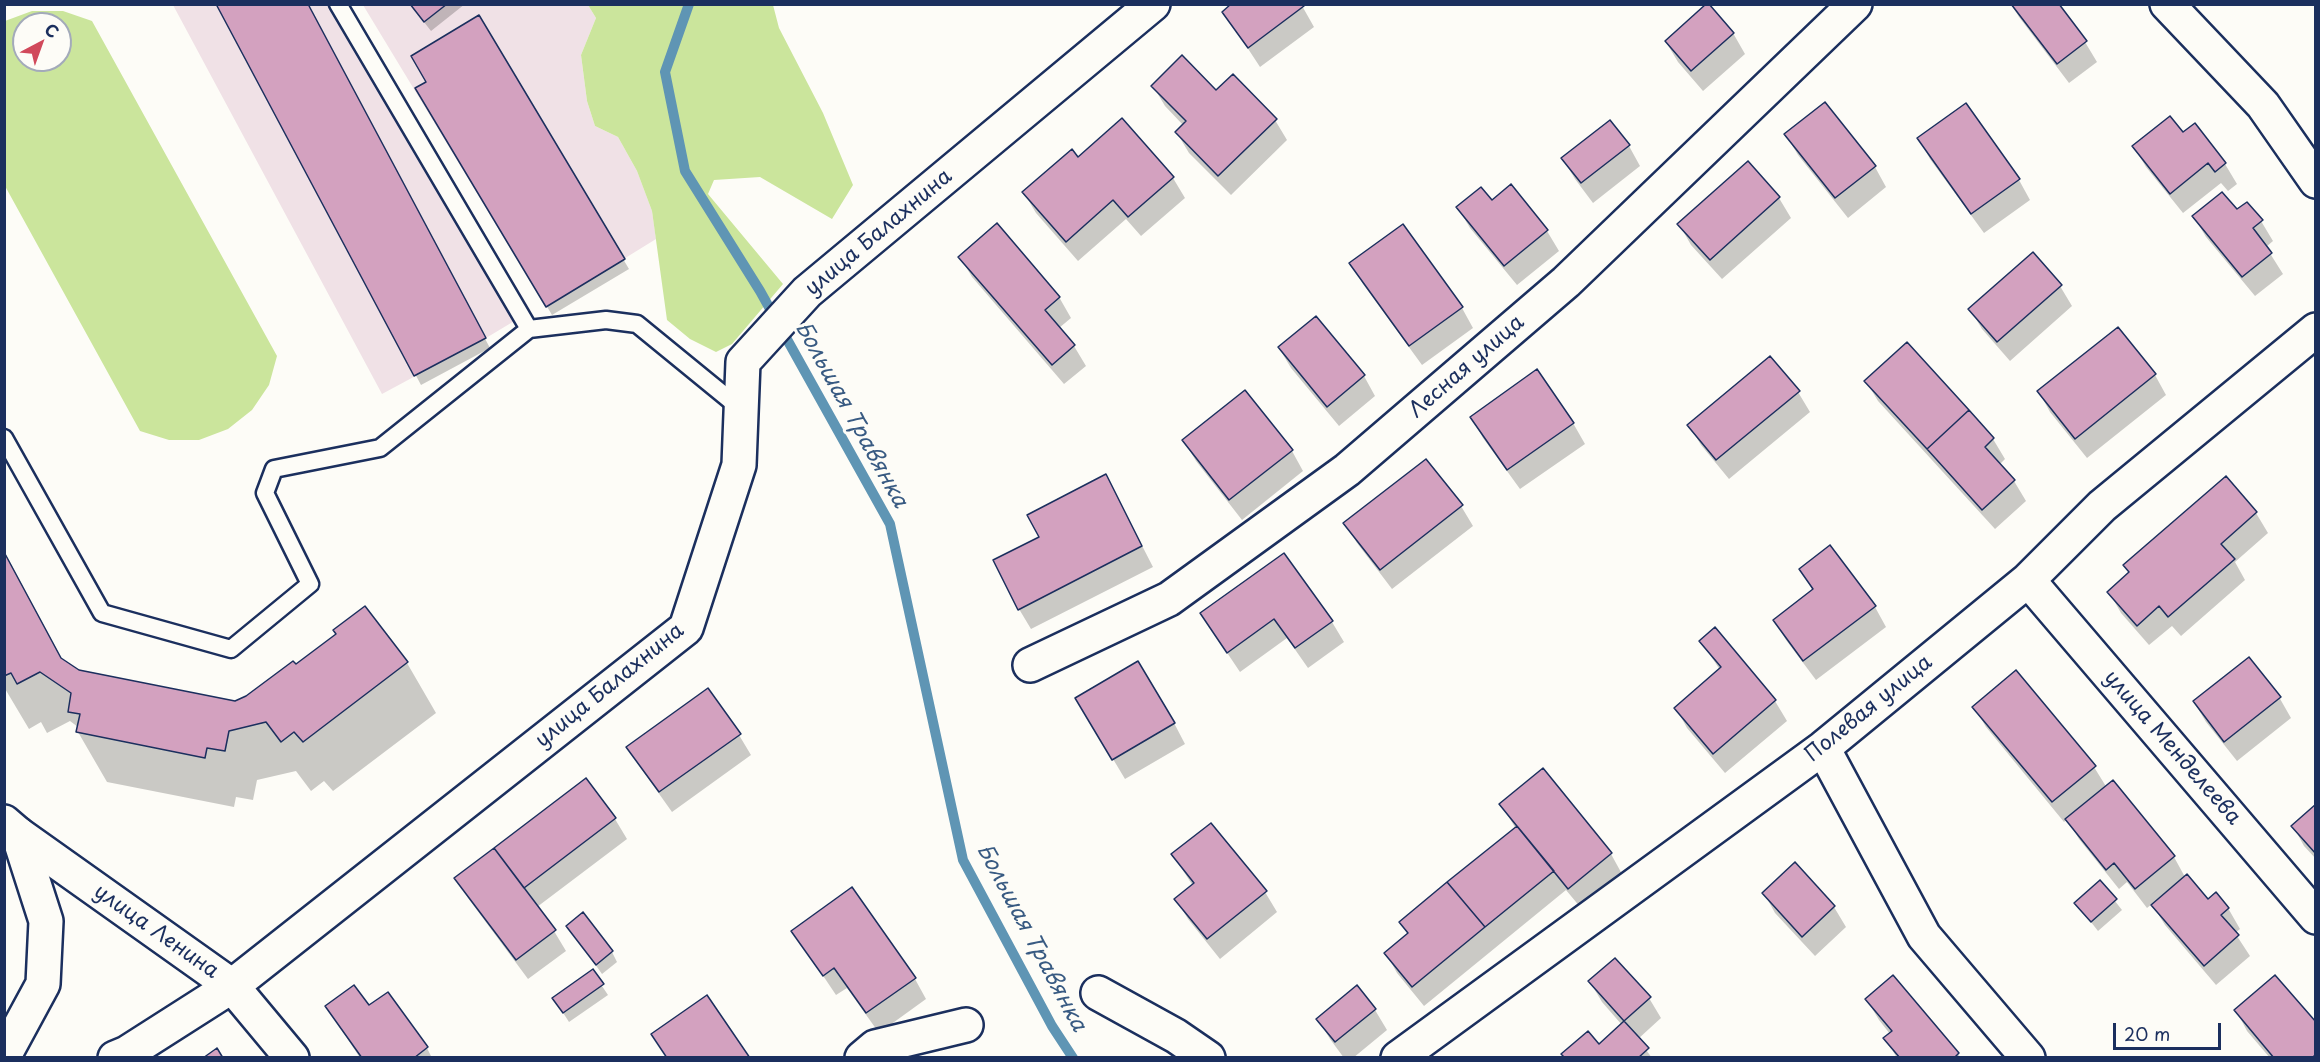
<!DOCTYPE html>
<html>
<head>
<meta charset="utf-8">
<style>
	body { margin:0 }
	#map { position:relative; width:2320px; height:1062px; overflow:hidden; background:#fdfcf7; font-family:"Playpen Sans",sans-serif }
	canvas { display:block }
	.frame { position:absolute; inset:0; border:6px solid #1b2f5e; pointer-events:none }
	.north { position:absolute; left:12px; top:12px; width:60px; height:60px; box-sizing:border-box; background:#fdfcf7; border:2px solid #a3aaba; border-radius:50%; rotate:41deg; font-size:16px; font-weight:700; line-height:24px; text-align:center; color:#1b2f5e }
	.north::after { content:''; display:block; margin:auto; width:21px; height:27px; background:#d1495b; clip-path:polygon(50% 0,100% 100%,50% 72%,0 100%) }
	.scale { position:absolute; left:2113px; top:1023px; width:108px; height:27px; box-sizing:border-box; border:3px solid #1b2f5e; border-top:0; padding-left:8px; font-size:18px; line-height:21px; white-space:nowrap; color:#1b2f5e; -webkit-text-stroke:4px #fdfcf7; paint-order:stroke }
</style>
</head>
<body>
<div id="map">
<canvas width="2320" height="1062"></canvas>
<div class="frame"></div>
<div class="north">С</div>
<div class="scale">20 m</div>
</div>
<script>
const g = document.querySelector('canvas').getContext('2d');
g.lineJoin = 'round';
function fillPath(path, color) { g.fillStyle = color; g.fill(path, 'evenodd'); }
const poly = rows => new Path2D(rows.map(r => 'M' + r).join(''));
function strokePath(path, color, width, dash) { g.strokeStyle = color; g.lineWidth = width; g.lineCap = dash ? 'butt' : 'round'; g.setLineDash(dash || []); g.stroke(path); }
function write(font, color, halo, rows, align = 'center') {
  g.font = font + ' "Playpen Sans",sans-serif'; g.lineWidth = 6; g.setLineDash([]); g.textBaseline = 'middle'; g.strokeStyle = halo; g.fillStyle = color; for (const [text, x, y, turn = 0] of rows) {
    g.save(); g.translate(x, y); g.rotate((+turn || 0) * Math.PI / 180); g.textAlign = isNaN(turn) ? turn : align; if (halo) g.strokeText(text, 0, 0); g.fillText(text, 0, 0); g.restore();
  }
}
const built = poly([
	[173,5,348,5,531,311,486,338,382,394],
	[363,5,588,5,596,18,581,55,587,101,595,126,618,137,637,171,652,211,656,239,546,307]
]);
const green = poly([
	[588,5,773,5,779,28,823,113,853,185,832,219,760,177,714,180,708,194,783,284,732,344,716,352,690,339,667,320,652,211,637,171,618,137,595,126,587,101,581,55,596,18],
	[32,11,63,11,92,21,277,356,269,385,252,410,228,429,199,440,169,440,140,431,5,186,5,21],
	[24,24,60,24,60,60,24,60]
]);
const shadow = poly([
	[218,4,306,4,490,348,421,385],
	[410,4,465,4,431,31],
	[1301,4,1314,27,1260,67,1224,12],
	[2011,4,2057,4,2085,42,2097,62,2069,83,2019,17],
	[479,17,629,269,552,315,417,89,428,82],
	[1733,33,1745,54,1703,91,1678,62,1666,42],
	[1153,86,1216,93,1275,120,1287,140,1231,195,1189,153,1177,133,1184,126,1165,106],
	[1122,120,1173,178,1185,198,1141,236,1126,219,1078,261,1036,213,1024,193,1078,159],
	[2183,134,2225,164,2237,184,2228,191,2221,183,2183,213,2146,167,2134,147],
	[1786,135,1875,167,1886,187,1848,218,1798,155],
	[1919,139,2019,180,2030,200,1984,233,1930,159],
	[1629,146,1640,166,1593,203,1575,179,1563,159],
	[1748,163,1779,198,1791,218,1722,279,1691,245,1679,224],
	[1511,187,1547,231,1559,251,1517,285,1470,228,1458,208,1492,202],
	[2237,211,2261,221,2273,241,2266,247,2283,274,2255,296,2206,237,2194,217],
	[1403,226,1462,308,1473,328,1422,365,1363,284,1351,263],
	[960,257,1059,297,1071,318,1059,328,1074,346,1086,366,1064,384,972,277],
	[2060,286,2072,306,2010,361,1982,329,1970,309],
	[1315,318,1364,376,1375,396,1339,426,1291,368,1279,348],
	[2155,375,2166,395,2087,458,2050,412,2039,392],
	[1866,381,1993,439,2005,459,1999,465,2014,481,2026,501,1995,529,1878,401],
	[1798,392,1810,412,1729,479,1701,445,1689,425],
	[1472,418,1573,423,1585,444,1520,489,1483,438],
	[1184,441,1292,451,1303,471,1242,520,1196,461],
	[2226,478,2256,513,2268,533,2235,562,2245,580,2181,636,2172,626,2149,645,2121,613,2109,592,2130,574,2125,566],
	[1117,497,1153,567,1031,629,1019,609,1041,537],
	[1461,506,1473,526,1392,589,1357,543,1345,523],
	[4,551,63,661,78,671,235,702,247,697,296,666,338,634,364,608,407,663,436,713,333,791,324,781,311,791,296,771,257,780,253,800,236,797,234,807,107,782,78,732,78,727,70,721,47,733,41,722,29,729,4,687],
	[1801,569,1875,607,1886,627,1816,680,1786,640,1774,620,1813,591],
	[1201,614,1332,622,1344,642,1308,668,1287,638,1240,672],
	[1701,641,1775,701,1787,721,1725,773,1687,728,1676,708,1720,670],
	[2279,697,2291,718,2237,761,2206,722,2194,702],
	[1974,707,2094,767,2107,788,2113,782,2174,857,2185,877,2208,901,2228,908,2240,929,2235,933,2250,956,2216,985,2165,925,2152,904,2147,908,2127,882,2119,889,2079,839,2067,819,2064,822,1986,727],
	[1089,719,1174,723,1185,744,1125,779],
	[739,735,751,755,672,812,640,767,628,747],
	[586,780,615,819,627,839,537,907,554,931,566,951,528,979,468,898,456,878],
	[1501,804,1611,854,1622,874,1581,908,1566,890,1424,1006,1397,973,1386,953,1408,935,1401,922,1516,829],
	[2316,806,2316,859,2304,846,2293,826],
	[1173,855,1265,892,1277,912,1220,959,1188,919,1176,899,1193,886],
	[2100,882,2122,910,2098,931,2076,903],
	[852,890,915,979,926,999,879,1033,847,988,836,995,793,931],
	[1764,893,1834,907,1846,927,1815,956,1775,913],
	[568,926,612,952,617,962,602,974],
	[592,971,608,995,569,1022,560,1008],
	[1590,982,1649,998,1661,1018,1638,1039,1652,1058,1565,1058,1599,1046,1622,1025,1602,1002],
	[388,994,427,1048,432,1058,360,1058,327,1007,368,1007],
	[1867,1000,1958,1054,1960,1058,1897,1058,1885,1038,1890,1034,1879,1020],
	[1375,1010,1387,1030,1353,1058,1344,1058,1330,1039,1318,1019],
	[2236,1010,2316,1025,2316,1058,2270,1058,2247,1031]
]);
const stream = poly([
	[689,4,665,72,685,171,760,291,890,524,963,860,1052,1026,1073,1058]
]);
const building = poly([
	[216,4,308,4,486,338,414,376,216,4],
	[410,4,447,4,424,22,410,4],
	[1231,4,1302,4,1304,6,1248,48,1222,12,1231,4],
	[1706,4,1709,4,1734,33,1691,71,1665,41,1706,4],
	[2011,4,2059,4,2087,41,2057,64,2011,4],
	[479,15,625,259,546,307,415,88,426,82,411,56,479,15],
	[1182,55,1216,90,1233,74,1277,119,1218,176,1175,132,1186,121,1151,86,1182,55],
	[1825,102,1876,166,1835,198,1784,134,1825,102],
	[1966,103,2020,179,1971,214,1917,138,1966,103],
	[2170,116,2183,132,2195,123,2226,163,2215,172,2208,163,2170,194,2132,146,2170,116],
	[1122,118,1174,177,1128,217,1113,200,1066,242,1022,192,1072,149,1078,157,1122,118],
	[1610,120,1630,145,1581,183,1561,158,1610,120],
	[1748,161,1780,197,1710,260,1677,224,1748,161],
	[1511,184,1548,230,1504,266,1456,207,1481,187,1492,200,1511,184],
	[2222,192,2237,209,2247,202,2263,220,2253,228,2272,253,2242,277,2192,216,2222,192],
	[997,223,1060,297,1045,310,1075,345,1052,365,958,257,997,223],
	[1403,224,1463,307,1409,346,1349,263,1403,224],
	[2033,252,2062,285,1997,342,1968,309,2033,252],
	[1316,316,1365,375,1327,407,1278,347,1316,316],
	[2118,327,2156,374,2075,439,2037,391,2118,327],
	[1907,342,1969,410,1927,449,1864,381,1907,342],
	[1770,356,1800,391,1716,460,1687,425,1770,356],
	[1537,369,1574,423,1507,470,1470,417,1537,369],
	[1245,390,1293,450,1229,500,1182,440,1245,390],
	[1969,410,1994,438,1985,447,2015,480,1982,510,1927,449,1969,410],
	[1426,459,1463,505,1380,570,1343,523,1426,459],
	[1106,474,1142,546,1018,610,993,560,1039,537,1027,515,1106,474],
	[2226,476,2257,512,2221,544,2235,559,2168,617,2159,606,2137,626,2107,592,2129,572,2123,565,2226,476],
	[1830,545,1876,606,1803,661,1773,620,1813,589,1799,569,1830,545],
	[4,552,61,658,79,670,235,701,246,696,293,661,296,664,336,634,333,630,365,606,408,662,303,742,294,732,281,742,266,722,229,731,225,751,207,748,205,758,76,732,80,714,68,712,71,693,40,672,17,684,11,673,4,676,4,552],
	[1284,553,1333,621,1295,648,1274,619,1227,653,1200,613,1284,553],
	[1715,627,1776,700,1713,754,1674,708,1721,667,1699,641,1715,627],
	[2249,657,2281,697,2224,742,2193,701,2249,657],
	[1138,661,1175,723,1112,760,1075,698,1138,661],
	[2016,670,2096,766,2052,802,1972,707,2016,670],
	[708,688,741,734,659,792,626,747,708,688],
	[1543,768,1612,853,1568,889,1499,804,1543,768],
	[586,778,616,818,524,888,494,848,586,778],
	[2113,780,2175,856,2135,889,2114,863,2106,870,2065,819,2113,780],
	[2316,804,2316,854,2291,826,2316,804],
	[1211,823,1267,891,1207,939,1174,899,1194,883,1171,854,1211,823],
	[1517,826,1554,871,1485,927,1447,882,1517,826],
	[494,848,556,930,516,960,454,878,494,848],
	[1795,862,1835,906,1802,937,1762,893,1795,862],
	[2187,874,2208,899,2216,892,2229,908,2221,915,2239,935,2204,966,2151,905,2187,874],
	[2100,880,2117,899,2091,922,2074,903,2100,880],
	[1447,882,1485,927,1412,987,1384,953,1408,933,1399,922,1447,882],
	[852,887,916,978,866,1013,834,968,823,976,791,931,852,887],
	[583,912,613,951,596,965,566,926,583,912],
	[1615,958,1651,997,1624,1021,1588,981,1615,958],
	[593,969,604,984,563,1013,552,998,593,969],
	[1893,975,1959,1053,1954,1058,1900,1058,1883,1038,1892,1031,1865,999,1893,975],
	[2275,975,2316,1022,2316,1054,2312,1058,2274,1058,2234,1010,2275,975],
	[354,985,369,1005,388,992,428,1047,414,1058,362,1058,325,1006,354,985],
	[1357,985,1376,1009,1335,1042,1316,1019,1357,985],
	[707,995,750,1058,667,1058,651,1034,707,995],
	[1624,1021,1649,1048,1638,1058,1565,1058,1561,1054,1588,1031,1599,1044,1624,1021],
	[217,1048,223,1058,203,1058,217,1048]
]);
const service = poly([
	[529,329,606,320,637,324,741,409],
	[4,438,102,613,231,649,310,584,265,493,274,469,380,448,529,329,338,4]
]);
const minor = poly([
	[2167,4,2263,105,2316,181],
	[2028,580,2316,917],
	[1030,665,1169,599,1347,470,1566,282,1855,4],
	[1823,748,1924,936,2028,1058],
	[1098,993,1176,1036,1208,1058],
	[4,1056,43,984,46,921,18,834],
	[115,1058,127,1053,232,986,686,628,739,465,743,362,807,292,1153,4],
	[862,1058,875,1047,966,1025],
	[1398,1058,1823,748,2028,580,2102,506,2316,330]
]);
const tertiary = poly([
	[4,822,18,834,232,986,292,1058]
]);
const streetNames = [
	["улица Балахнина",879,233,-40],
	["Лесная улица",1467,367,-41],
	["улица Балахнина",610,686,-39],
	["Полевая улица",1869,709,-39],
	["улица Менделеева",2172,748,49],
	["улица Ленина",156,932,35]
];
const waterNames = [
	["Большая Травянка",851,415,61],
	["Большая Травянка",1031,938,62]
];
fillPath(built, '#f0e1e6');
fillPath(green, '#cbe59c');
fillPath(shadow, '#0003');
strokePath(stream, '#5f95b4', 10);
fillPath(building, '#d3a1bf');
strokePath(building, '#1b2f5e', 1.5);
strokePath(service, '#1b2f5e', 21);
strokePath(minor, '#1b2f5e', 38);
strokePath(tertiary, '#1b2f5e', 38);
strokePath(service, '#fdfcf7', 16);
strokePath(minor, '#fdfcf7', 33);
strokePath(tertiary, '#fdfcf7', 33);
write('21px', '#1b2f5e', '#fdfcf7', streetNames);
write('italic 22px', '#385a82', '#fdfcf7', waterNames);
</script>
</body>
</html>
